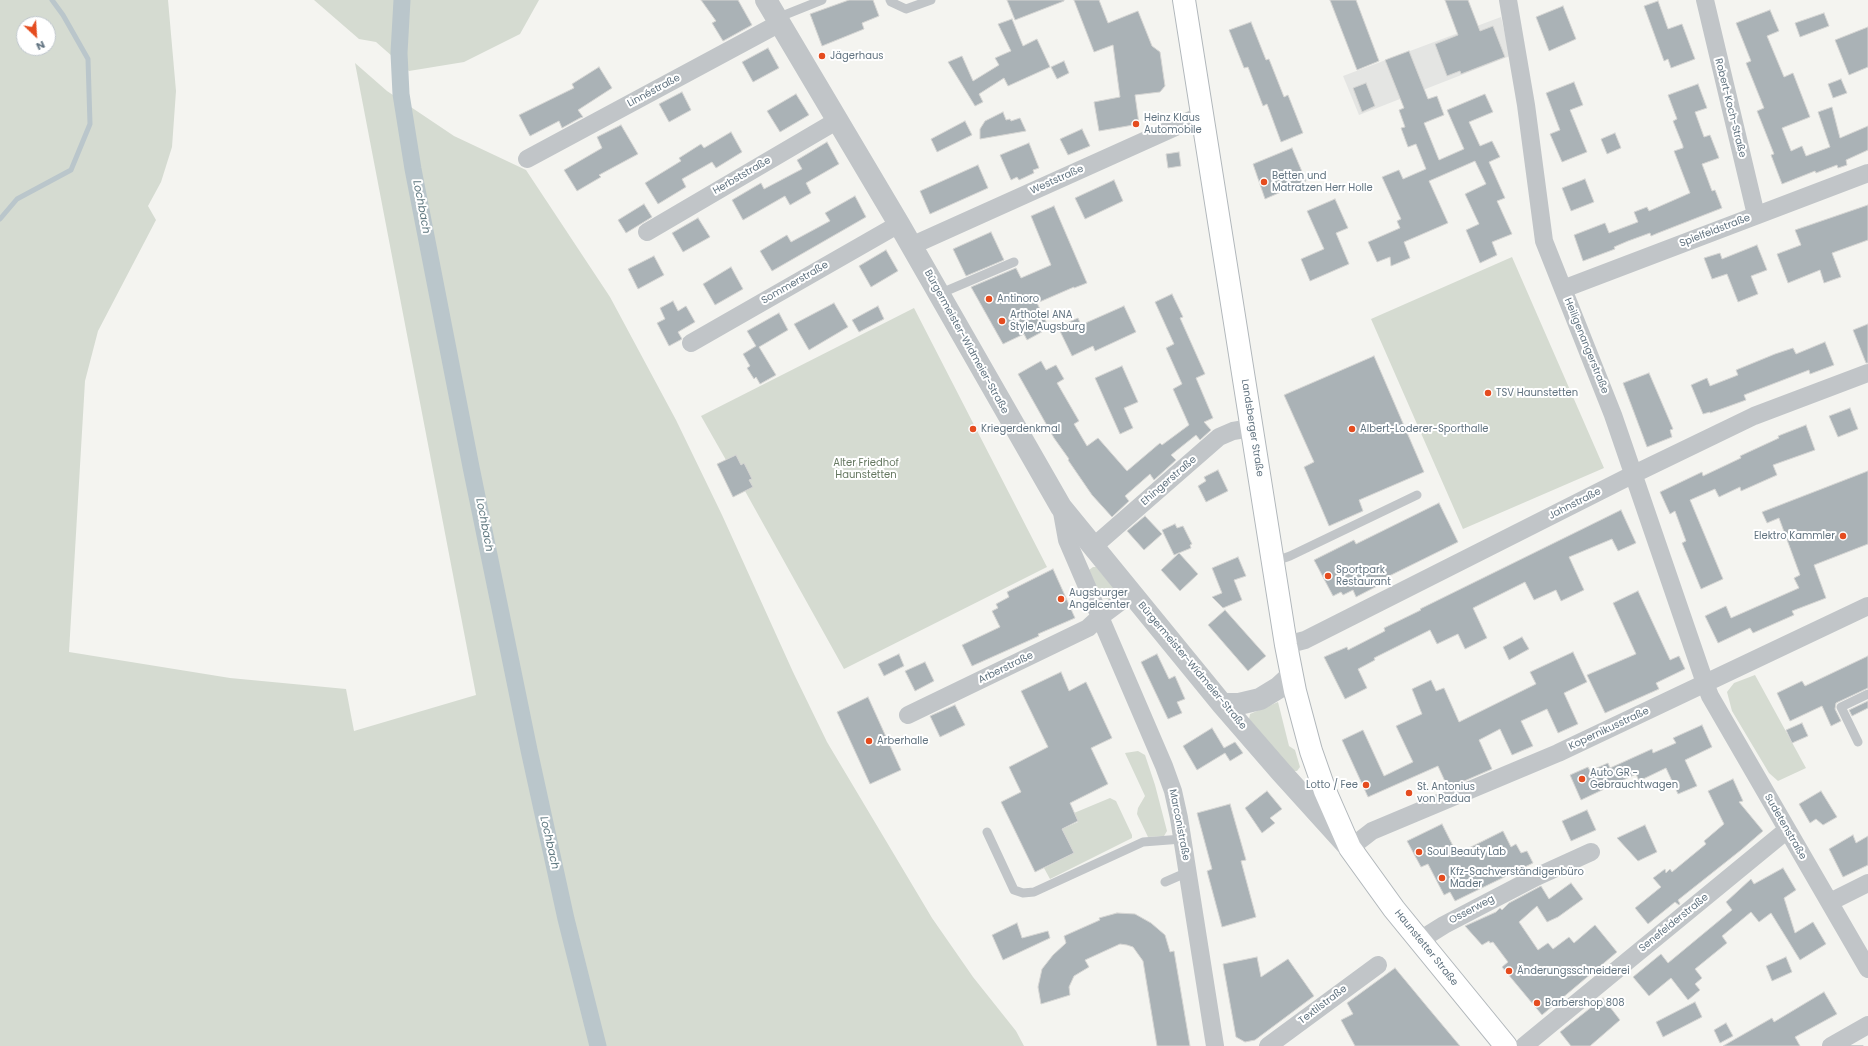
<!DOCTYPE html>
<html>
<head>
<meta charset="utf-8">
<style>
	body { margin:0 }
	#map { position:relative; width:1868px; height:1046px; overflow:hidden; background:#f4f4f0; font-family:Poppins,sans-serif }
	canvas { display:block }
	.north { position:absolute; left:16px; top:16px; width:40px; height:40px; box-sizing:border-box; background:#fff; border:1px solid #c0c7cd; border-radius:50%; rotate:155deg; font-size:11px; font-weight:700; line-height:16px; text-align:center; color:#627481 }
	.north::after { content:''; display:block; margin:auto; width:14px; height:18px; background:#e54c1f; clip-path:polygon(50% 0,100% 100%,50% 72%,0 100%) }
</style>
</head>
<body>
<div id="map">
<canvas width="1868" height="1046"></canvas>
<div class="north">N</div>
</div>
<script>
const g = document.querySelector('canvas').getContext('2d');
g.lineJoin = 'round';
function fillPath(path, color) { g.fillStyle = color; g.fill(path, 'evenodd'); }
const poly = rows => new Path2D(rows.map(r => 'M' + r).join(''));
function strokePath(path, color, width, dash) { g.strokeStyle = color; g.lineWidth = width; g.lineCap = dash ? 'butt' : 'round'; g.setLineDash(dash || []); g.stroke(path); }
function write(font, color, halo, rows, align = 'center') {
  g.font = font + ' Poppins,sans-serif'; g.lineWidth = 4; g.setLineDash([]); g.textBaseline = 'middle'; g.strokeStyle = halo; g.fillStyle = color; for (const [text, x, y, turn = 0] of rows) {
    g.save(); g.translate(x, y); g.rotate((+turn || 0) * Math.PI / 180); g.textAlign = isNaN(turn) ? turn : align; if (halo) g.strokeText(text, 0, 0); g.fillText(text, 0, 0); g.restore();
  }
}
const built = poly([
	[1501,17,1510,56,1359,115,1343,76]
]);
const green = poly([
	[0,0,168,0,176,91,172,147,161,182,148,206,156,220,98,331,85,381,69,652,230,678,346,689,354,731,476,695,355,63,387,91,454,136,526,170,610,297,676,420,722,515,793,672,827,742,932,918,973,977,1016,1031,1024,1046,0,1046],
	[24,24,48,24,48,48,24,48],
	[314,0,539,0,520,34,464,62,409,71,376,42,359,39],
	[1512,257,1604,468,1463,529,1371,319],
	[914,308,1047,567,844,669,745,491,733,497,717,464,726,460,701,416],
	[1093,567,1096,567,1114,588,1114,592,1109,599,1101,598,1089,570],
	[1755,675,1806,768,1778,781,1769,773,1732,711,1727,692,1734,683],
	[1278,702,1289,746,1295,750,1300,767,1297,771,1293,771,1249,719,1250,714],
	[1138,751,1145,755,1155,785,1167,831,1164,836,1148,837,1137,814,1138,808,1145,796,1125,753],
	[1110,798,1116,801,1132,835,1132,838,1050,879,1044,868,1074,853,1062,829,1078,822,1074,813]
]);
const stream = poly([
	[0,219,17,199,71,170,90,124,88,59,63,15,52,0]
]);
const canal = poly([
	[402,0,399,53,401,94,413,169,471,467,529,750,566,919,598,1046]
]);
const building = poly([
	[701,0,738,0,752,25,723,41,712,23,716,21,701,0],
	[849,0,873,0,879,16,862,23,864,29,822,46,810,14,849,0],
	[1007,0,1064,0,1064,1,1015,20,1007,0],
	[1074,0,1099,0,1108,23,1138,11,1152,46,1160,52,1165,86,1160,92,1135,95,1139,124,1099,131,1094,102,1120,97,1113,45,1094,52,1074,0],
	[1330,0,1356,0,1379,61,1357,70,1330,0],
	[1445,0,1468,0,1480,31,1493,26,1505,57,1461,74,1460,71,1447,76,1435,44,1458,35,1445,0],
	[1658,1,1668,29,1682,24,1695,59,1671,68,1668,59,1664,61,1644,6,1658,1],
	[1563,6,1576,39,1549,51,1536,17,1563,6],
	[1770,10,1779,31,1767,36,1784,77,1793,73,1810,117,1782,128,1791,151,1802,146,1806,156,1830,147,1818,112,1832,107,1840,138,1868,126,1868,150,1846,160,1847,165,1838,168,1837,165,1816,173,1815,171,1782,184,1771,155,1774,154,1757,111,1764,108,1746,63,1751,61,1736,23,1770,10],
	[1824,13,1829,26,1800,37,1795,23,1824,13],
	[1012,19,1023,46,1037,39,1050,67,1008,86,1004,78,979,94,983,102,975,106,948,62,962,56,973,81,999,65,995,58,1011,51,998,24,1012,19],
	[1251,22,1266,60,1269,59,1284,97,1288,95,1303,133,1281,142,1267,104,1263,106,1248,67,1244,68,1229,30,1251,22],
	[1868,27,1868,67,1849,75,1835,40,1868,27],
	[768,48,779,68,753,82,742,62,768,48],
	[1409,51,1428,99,1437,96,1444,115,1424,123,1439,160,1464,149,1447,110,1485,94,1493,112,1469,122,1480,146,1492,141,1500,157,1489,162,1505,198,1497,201,1512,234,1492,242,1497,255,1480,263,1466,230,1479,224,1465,194,1486,184,1475,161,1429,181,1448,223,1404,242,1410,258,1391,266,1390,257,1377,262,1368,242,1400,228,1397,221,1401,219,1382,177,1399,170,1403,179,1426,169,1416,144,1408,147,1401,128,1405,127,1399,110,1404,108,1385,60,1409,51],
	[1064,61,1069,73,1057,79,1051,67,1064,61],
	[599,67,612,88,578,110,583,117,580,118,562,128,559,121,530,136,519,115,574,88,572,84,599,67],
	[1841,79,1847,93,1833,98,1828,84,1841,79],
	[1574,82,1583,105,1570,110,1587,152,1562,162,1550,134,1560,130,1546,93,1574,82],
	[1366,83,1375,106,1362,112,1353,88,1366,83],
	[1698,84,1707,108,1695,112,1704,137,1710,135,1719,158,1702,164,1712,191,1715,190,1722,208,1658,233,1651,236,1650,233,1628,241,1614,247,1615,249,1583,261,1574,235,1605,223,1609,233,1638,222,1634,212,1647,207,1649,211,1690,193,1674,151,1683,148,1683,146,1673,121,1677,119,1668,95,1698,84],
	[682,92,691,110,669,122,659,104,682,92],
	[796,94,809,115,780,132,767,111,796,94],
	[1003,112,1006,120,1010,119,1011,121,1020,118,1026,131,980,139,980,129,985,121,1003,112],
	[965,121,972,135,937,152,931,139,965,121],
	[621,125,638,154,599,175,601,177,577,191,564,170,602,148,597,137,621,125],
	[1082,129,1090,146,1068,155,1060,139,1082,129],
	[731,132,742,152,716,168,712,162,682,179,686,187,658,204,645,183,681,161,679,158,701,144,704,148,731,132],
	[1615,133,1621,148,1607,154,1601,139,1615,133],
	[827,142,839,164,806,183,811,193,790,205,785,196,743,220,732,200,761,183,764,189,802,169,797,160,827,142],
	[1029,143,1039,168,1033,170,1034,173,1019,180,1017,177,1011,180,1000,155,1029,143],
	[1292,148,1306,181,1265,199,1253,164,1292,148],
	[1179,152,1181,166,1168,168,1166,154,1179,152],
	[978,165,988,188,930,214,920,191,978,165],
	[1585,179,1594,202,1571,211,1562,188,1585,179],
	[1114,180,1123,201,1085,219,1075,198,1114,180],
	[855,196,866,217,772,271,760,251,787,235,791,242,830,221,825,213,855,196],
	[1335,199,1348,228,1336,233,1349,264,1310,281,1301,259,1324,249,1307,211,1335,199],
	[644,204,652,217,626,233,618,220,644,204],
	[1868,205,1868,240,1832,253,1841,277,1824,283,1820,270,1788,283,1777,254,1801,245,1795,230,1868,205],
	[1054,206,1087,283,1074,288,1074,287,1037,303,1049,328,1027,340,1024,334,1003,344,971,287,1016,268,1021,278,1051,265,1031,216,1054,206],
	[698,218,710,237,683,252,672,233,698,218],
	[991,232,1004,260,966,276,953,249,991,232],
	[1757,245,1767,270,1751,276,1758,294,1738,302,1727,274,1712,279,1704,258,1720,253,1722,259,1757,245],
	[886,250,898,271,871,287,859,266,886,250],
	[654,256,664,275,638,289,628,269,654,256],
	[731,267,743,289,715,305,703,284,731,267],
	[1172,294,1183,317,1180,318,1205,374,1196,378,1213,418,1204,422,1211,430,1200,440,1196,435,1171,455,1176,460,1154,480,1150,474,1125,496,1129,501,1112,517,1092,495,1068,460,1069,459,1054,438,1018,374,1041,361,1046,370,1056,365,1064,379,1057,383,1079,421,1074,424,1087,446,1098,438,1127,471,1160,443,1162,445,1189,425,1173,389,1182,384,1166,348,1174,344,1155,302,1172,294],
	[673,301,678,311,686,306,695,322,678,332,682,339,669,346,657,323,665,319,660,308,673,301],
	[834,303,848,327,809,350,794,324,834,303],
	[878,306,884,319,859,332,852,320,878,306],
	[1124,306,1136,332,1095,351,1093,346,1072,356,1058,327,1078,318,1081,325,1124,306],
	[779,313,788,330,759,347,776,375,760,384,756,377,754,379,747,368,750,366,743,354,756,346,747,331,779,313],
	[1868,324,1868,363,1866,363,1853,330,1868,324],
	[1825,342,1834,365,1810,374,1809,370,1744,395,1746,400,1710,413,1710,412,1703,414,1691,385,1707,378,1710,386,1738,375,1736,370,1775,354,1793,348,1796,354,1825,342],
	[1374,356,1424,472,1359,500,1363,511,1329,526,1304,467,1314,462,1284,395,1374,356],
	[1122,366,1138,402,1124,408,1133,428,1120,434,1095,378,1122,366],
	[1649,373,1673,429,1670,430,1672,437,1647,447,1623,383,1649,373],
	[1850,408,1858,429,1838,437,1829,416,1850,408],
	[1806,425,1815,450,1773,465,1777,475,1741,491,1740,487,1719,497,1715,489,1690,500,1723,579,1701,589,1682,543,1686,541,1675,511,1670,514,1660,492,1702,472,1703,476,1741,458,1740,456,1779,438,1778,436,1806,425],
	[736,455,741,465,744,463,752,479,749,480,753,487,733,497,717,464,736,455],
	[1218,470,1228,491,1206,502,1198,486,1206,481,1204,477,1218,470],
	[1868,471,1868,544,1814,565,1826,598,1792,611,1794,615,1753,633,1750,628,1718,643,1705,616,1726,606,1731,618,1799,588,1794,578,1800,575,1779,518,1767,523,1762,512,1868,471],
	[1439,503,1458,542,1383,579,1385,582,1356,597,1353,590,1343,595,1341,592,1333,596,1314,560,1354,540,1356,544,1439,503],
	[1621,510,1636,543,1618,551,1612,539,1569,557,1584,590,1561,601,1556,590,1534,600,1525,582,1473,608,1487,638,1465,649,1458,634,1437,644,1430,630,1374,658,1375,660,1358,669,1367,688,1345,699,1324,657,1347,647,1348,650,1385,631,1384,628,1421,610,1420,609,1621,510],
	[1145,516,1162,534,1144,550,1127,531,1145,516],
	[1175,524,1177,528,1183,526,1192,544,1190,545,1191,548,1174,555,1162,530,1175,524],
	[1179,553,1198,574,1180,591,1161,570,1179,553],
	[1238,557,1246,576,1234,580,1242,600,1223,608,1212,597,1222,593,1212,568,1238,557],
	[1053,569,1075,618,1038,634,1039,636,972,666,962,645,1000,627,992,611,998,608,996,604,1009,597,1007,592,1053,569],
	[1638,591,1670,660,1679,656,1685,669,1656,683,1659,689,1605,713,1587,675,1636,654,1613,603,1638,591],
	[1225,610,1266,656,1248,671,1208,625,1225,610],
	[1522,637,1529,649,1509,660,1503,647,1522,637],
	[1573,652,1587,682,1564,693,1578,724,1558,733,1547,709,1521,721,1533,746,1512,755,1500,729,1479,740,1492,769,1448,788,1438,766,1368,797,1342,740,1363,730,1384,776,1413,762,1396,726,1422,714,1412,689,1431,680,1436,691,1444,688,1459,722,1536,684,1530,672,1573,652],
	[899,654,904,666,884,676,878,664,899,654],
	[1157,654,1169,679,1175,676,1185,699,1177,702,1182,713,1168,719,1141,662,1157,654],
	[1868,656,1868,688,1836,703,1835,709,1841,721,1831,726,1822,706,1790,721,1777,693,1802,681,1805,686,1868,656],
	[925,662,934,681,915,691,905,671,925,662],
	[1061,672,1069,691,1086,682,1112,738,1091,748,1108,784,1070,803,1078,821,1062,829,1074,853,1035,872,1001,802,1021,792,1009,767,1048,747,1021,691,1061,672],
	[868,697,901,770,870,784,837,712,868,697],
	[1868,701,1868,708,1852,716,1849,710,1868,701],
	[955,705,965,725,940,737,930,716,955,705],
	[1802,723,1808,736,1792,743,1786,730,1802,723],
	[1702,725,1712,747,1685,760,1697,786,1678,794,1666,768,1639,781,1636,774,1581,800,1570,775,1588,767,1590,771,1608,763,1610,768,1652,749,1653,753,1676,743,1673,738,1702,725],
	[1212,728,1224,748,1235,742,1243,753,1230,761,1225,753,1197,770,1183,746,1212,728],
	[1733,779,1743,801,1739,802,1763,831,1741,850,1678,900,1680,904,1679,905,1675,902,1648,924,1635,908,1661,887,1653,878,1665,869,1666,873,1670,869,1672,872,1706,844,1704,841,1724,824,1708,791,1733,779],
	[1267,791,1282,809,1270,818,1275,823,1262,833,1245,808,1267,791],
	[1821,791,1837,817,1823,825,1816,819,1810,823,1799,804,1821,791],
	[1230,804,1246,860,1241,861,1256,917,1222,927,1207,871,1212,869,1197,813,1230,804],
	[1587,810,1596,830,1571,841,1562,821,1587,810],
	[1442,824,1457,854,1503,831,1511,847,1516,844,1521,853,1527,851,1533,863,1455,901,1450,892,1444,895,1428,864,1421,867,1407,841,1442,824],
	[1645,825,1657,852,1638,861,1617,838,1645,825],
	[1853,835,1856,843,1868,836,1868,865,1843,877,1829,849,1853,835],
	[1783,868,1796,890,1784,898,1795,933,1813,922,1826,944,1800,960,1771,913,1759,922,1751,912,1722,936,1727,943,1695,969,1702,978,1695,984,1700,990,1688,1000,1671,978,1649,996,1633,977,1661,954,1668,963,1732,910,1726,902,1751,879,1754,884,1783,868],
	[1571,883,1583,899,1558,917,1547,922,1537,906,1519,922,1538,950,1548,943,1553,949,1569,937,1574,943,1595,925,1617,952,1542,1015,1502,967,1508,962,1493,942,1490,943,1489,941,1482,945,1465,926,1496,912,1500,908,1502,910,1509,903,1541,886,1549,899,1571,883],
	[1117,913,1135,914,1151,923,1165,935,1170,952,1174,951,1190,1046,1157,1046,1143,961,1133,947,1127,945,1120,944,1085,960,1089,967,1074,976,1069,987,1070,995,1041,1004,1038,987,1042,969,1053,955,1066,943,1064,936,1100,920,1099,918,1117,913],
	[1017,923,1022,938,1048,931,1050,938,1003,960,992,935,1017,923],
	[1257,957,1261,977,1288,959,1314,996,1255,1040,1245,1042,1236,1037,1223,964,1257,957],
	[1786,957,1792,972,1772,981,1766,966,1786,957],
	[1395,968,1429,1009,1460,1046,1355,1046,1341,1020,1353,1014,1347,1003,1395,968],
	[1824,992,1837,1014,1795,1037,1800,1046,1723,1046,1772,1018,1774,1022,1824,992],
	[1603,998,1620,1020,1590,1046,1571,1046,1560,1032,1603,998],
	[1695,1002,1702,1017,1663,1037,1656,1022,1695,1002],
	[1726,1023,1733,1036,1720,1043,1714,1030,1726,1023]
]);
const service = poly([
	[890,0,891,2,906,9,931,0],
	[777,18,822,0],
	[939,294,1014,262],
	[1273,562,1290,556,1417,495],
	[1858,742,1841,707,1868,694],
	[987,832,1014,890,1023,893,1034,892,1143,842,1182,839],
	[1165,882,1188,872]
]);
const minor = poly([
	[1508,0,1526,105,1544,241,1613,415,1705,683,1710,696,1868,969],
	[1705,0,1756,215],
	[527,159,780,23],
	[647,232,838,120],
	[911,246,1202,115],
	[1563,289,1868,173],
	[691,343,899,224],
	[1061,507,1067,540,1164,766,1173,791,1179,818,1215,1046],
	[1093,547,1219,437,1233,431,1251,428],
	[1286,645,1305,640,1634,474,1754,416,1868,373],
	[908,715,1088,628,1100,617,1132,593],
	[1350,848,1372,831,1558,753,1868,606],
	[1830,902,1868,883],
	[1420,940,1444,925,1536,877,1591,852],
	[1268,1046,1378,965],
	[1524,1046,1787,830],
	[1831,1046,1868,1025]
]);
const tertiary = poly([
	[766,0,899,224,1061,507,1222,704,1281,772,1346,844],
	[1222,704,1239,704,1260,699,1278,688,1291,676]
]);
const secondary = poly([
	[1184,0,1286,645,1295,691,1311,751,1325,791,1350,848,1394,909,1506,1046]
]);
const tram = poly([
	[1850,1046,1863,1046]
]);
const markers = [
	[822,56,4,"#e54c1f"],
	[1136,124,4,"#e54c1f"],
	[1264,182,4,"#e54c1f"],
	[989,299,4,"#e54c1f"],
	[1002,321,4,"#e54c1f"],
	[1488,393,4,"#e54c1f"],
	[973,429,4,"#e54c1f"],
	[1352,429,4,"#e54c1f"],
	[1843,536,4,"#e54c1f"],
	[1328,576,4,"#e54c1f"],
	[1061,599,4,"#e54c1f"],
	[869,741,4,"#e54c1f"],
	[1582,779,4,"#e54c1f"],
	[1366,785,4,"#e54c1f"],
	[1409,793,4,"#e54c1f"],
	[1419,852,4,"#e54c1f"],
	[1442,878,4,"#e54c1f"],
	[1509,971,4,"#e54c1f"],
	[1537,1003,4,"#e54c1f"]
];
const poiNames = [
	["Jägerhaus",830,56],
	["Heinz Klaus",1144,118],
	["Automobile",1144,130],
	["Betten und",1272,176],
	["Matratzen Herr Holle",1272,188],
	["Antinoro",997,299],
	["Arthotel ANA",1010,315],
	["Style Augsburg",1010,327],
	["TSV Haunstetten",1496,393],
	["Kriegerdenkmal",981,429],
	["Albert-Loderer-Sporthalle",1360,429],
	["Elektro Kammler",1835,536,"right"],
	["Sportpark",1336,570],
	["Restaurant",1336,582],
	["Augsburger",1069,593],
	["Angelcenter",1069,605],
	["Arberhalle",877,741],
	["Auto GR -",1590,773],
	["Gebrauchtwagen",1590,785],
	["Lotto / Fee",1358,785,"right"],
	["St. Antonius",1417,787],
	["von Padua",1417,799],
	["Soul Beauty Lab",1427,852],
	["Kfz-Sachverständigenbüro",1450,872],
	["Mader",1450,884],
	["Änderungsschneiderei",1517,971],
	["Barbershop 808",1545,1003]
];
const streetNames = [
	["Linnéstraße",654,91,-28],
	["Robert-Koch-Straße",1730,108,76],
	["Herbststraße",742,176,-30],
	["Weststraße",1057,180,-24],
	["Spielfeldstraße",1715,231,-21],
	["Sommerstraße",795,283,-30],
	["Bürgermeister-Widmeier-Straße",966,342,61],
	["Heiligenangerstraße",1586,346,68],
	["Landsberger Straße",1252,428,81],
	["Ehingerstraße",1169,481,-41],
	["Jahnstraße",1575,504,-27],
	["Bürgermeister-Widmeier-Straße",1192,666,50],
	["Arberstraße",1006,668,-26],
	["Kopernikusstraße",1609,729,-25],
	["Marconistraße",1179,825,79],
	["Sudetenstraße",1785,827,60],
	["Osserweg",1472,910,-28],
	["Senefelderstraße",1674,923,-39],
	["Haunstetter Straße",1426,948,51],
	["Textilstraße",1323,1005,-37]
];
const parkNames = [
	["Alter Friedhof",866,463],
	["Haunstetten",866,475]
];
const waterNames = [
	["Lochbach",421,207,79],
	["Lochbach",484,525,79],
	["Lochbach",549,843,77]
];
fillPath(built, '#e4e5e3');
fillPath(green, '#d5dbd1');
strokePath(stream, '#bac6cb', 5);
strokePath(canal, '#bac6cb', 17);
fillPath(building, '#aab2b6');
strokePath(building, '#d5d5d3', 1);
strokePath(secondary, '#b1b7bb', 24);
strokePath(service, '#c1c5c8', 9);
strokePath(minor, '#c1c5c8', 18);
strokePath(tertiary, '#c1c5c8', 22);
strokePath(secondary, '#fff', 22);
strokePath(tram, '#9fa6ab', 1);
for (const [x, y, r, color] of markers) { const dot = new Path2D(); dot.arc(x, y, r, 0, 2 * Math.PI); g.fillStyle = color; g.fill(dot); strokePath(dot, '#fff', 1.5); }
write('10px', '#627481', '#fff', poiNames, 'left');
write('10px', '#627481', '#fff', streetNames);
write('10px', '#667861', '#fff', parkNames);
write('italic 11px', '#5e777f', '#fff', waterNames);
</script>
</body>
</html>
